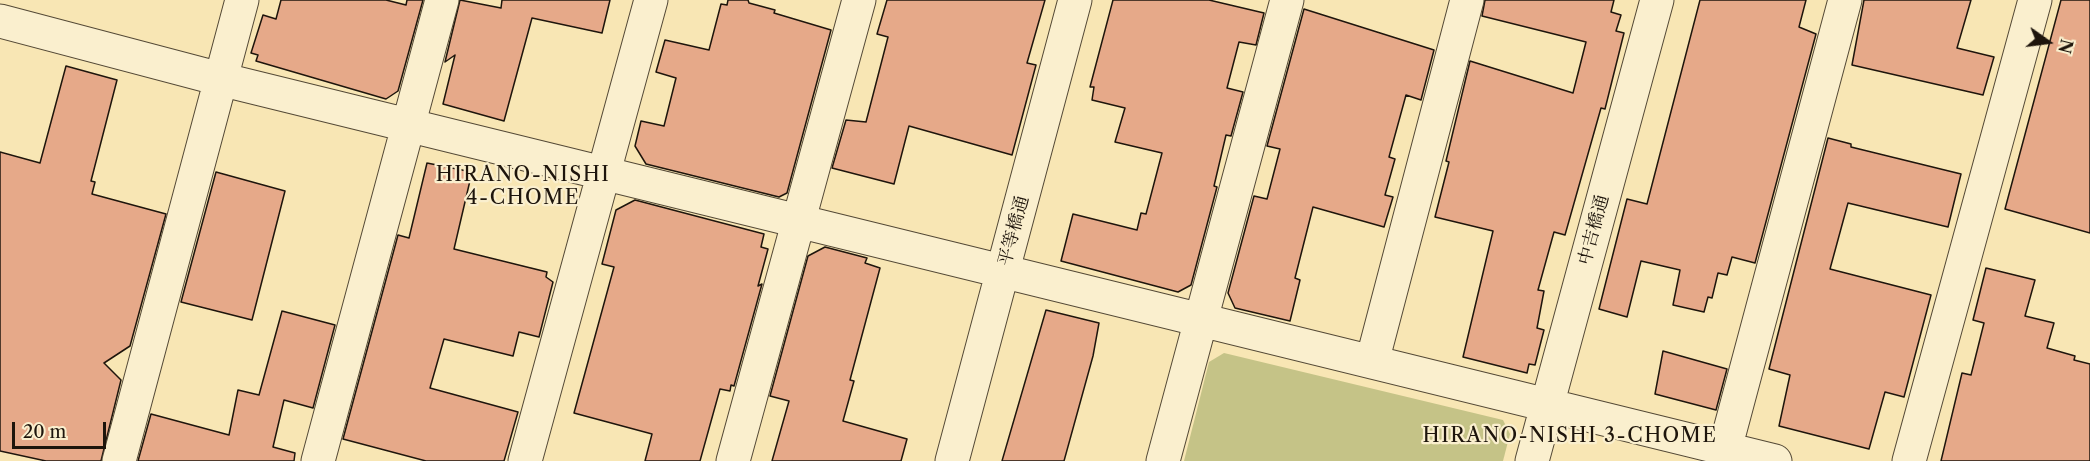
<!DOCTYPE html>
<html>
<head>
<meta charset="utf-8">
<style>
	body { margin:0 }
	#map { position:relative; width:2090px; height:461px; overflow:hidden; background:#f8e6b4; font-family:"Libre Caslon Text",serif }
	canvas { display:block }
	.north { position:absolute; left:2018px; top:12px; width:60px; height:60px; -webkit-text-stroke:4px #faefce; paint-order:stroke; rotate:104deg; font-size:16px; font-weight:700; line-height:24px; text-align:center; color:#1e150c }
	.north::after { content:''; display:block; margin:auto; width:21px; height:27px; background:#1e150c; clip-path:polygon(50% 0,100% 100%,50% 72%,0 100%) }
	.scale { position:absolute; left:12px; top:422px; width:94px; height:27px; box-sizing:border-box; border:3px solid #1e150c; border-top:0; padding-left:8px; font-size:18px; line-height:21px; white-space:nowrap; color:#1e150c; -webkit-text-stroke:4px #faefce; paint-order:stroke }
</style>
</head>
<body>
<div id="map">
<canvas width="2090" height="461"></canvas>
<div class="north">N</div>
<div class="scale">20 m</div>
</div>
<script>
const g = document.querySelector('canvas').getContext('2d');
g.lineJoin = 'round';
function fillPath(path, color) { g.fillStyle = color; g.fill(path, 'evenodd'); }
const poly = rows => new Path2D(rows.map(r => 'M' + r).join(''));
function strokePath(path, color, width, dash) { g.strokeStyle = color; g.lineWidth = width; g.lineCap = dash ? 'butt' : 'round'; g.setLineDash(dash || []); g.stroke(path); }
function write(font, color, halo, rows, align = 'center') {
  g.font = font + ' "Libre Caslon Text","Noto Serif JP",serif'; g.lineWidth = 4.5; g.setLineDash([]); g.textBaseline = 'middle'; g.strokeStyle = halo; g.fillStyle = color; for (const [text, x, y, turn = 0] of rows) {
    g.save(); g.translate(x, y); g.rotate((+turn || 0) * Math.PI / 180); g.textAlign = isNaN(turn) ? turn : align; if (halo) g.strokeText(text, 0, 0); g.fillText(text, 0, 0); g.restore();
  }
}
const green = poly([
	[1224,353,1503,420,1510,434,1503,461,1184,461,1209,362]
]);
const building = poly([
	[281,0,386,0,406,5,407,0,423,0,398,91,386,99,256,61,258,55,251,53,263,15,276,19,281,0],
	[460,0,501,8,502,0,610,0,602,33,532,18,504,121,443,104,455,55,445,62,460,0],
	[728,0,748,0,749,3,775,10,774,13,831,30,787,193,779,197,646,164,635,146,641,121,664,126,676,78,656,72,665,40,709,50,721,4,727,5,728,0],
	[887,0,1045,0,1027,63,1036,65,1012,155,909,126,894,184,832,168,846,120,866,122,888,37,877,34,887,0],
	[1113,0,1209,0,1264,13,1256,45,1239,42,1227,88,1243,92,1231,136,1226,135,1214,186,1217,187,1191,285,1178,292,1061,261,1073,214,1137,230,1141,213,1146,214,1162,153,1115,142,1125,108,1092,100,1094,87,1090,87,1113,0],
	[1485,0,1614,0,1611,12,1621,15,1616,31,1624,33,1605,109,1601,108,1565,235,1554,232,1538,290,1544,291,1537,328,1544,330,1535,365,1529,364,1527,373,1463,357,1493,231,1435,217,1449,162,1446,161,1470,61,1573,93,1586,42,1482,16,1485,0],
	[1700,0,1806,0,1799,27,1816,34,1755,263,1732,257,1727,275,1718,273,1712,298,1708,297,1704,312,1673,305,1680,270,1641,261,1627,317,1599,309,1627,199,1647,204,1700,0],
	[1864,0,1971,0,1957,48,1994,57,1983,95,1852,65,1864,0],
	[2061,0,2090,0,2090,233,2005,209,2061,0],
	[1304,9,1434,50,1421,100,1406,95,1389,157,1395,159,1385,195,1393,197,1384,227,1313,207,1295,278,1300,280,1290,321,1235,308,1228,293,1254,196,1267,199,1280,149,1267,146,1304,9],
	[66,66,117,80,91,181,95,182,92,194,166,214,130,346,104,363,121,380,101,461,46,461,0,451,0,152,40,163,66,66],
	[1828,138,1851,144,1851,147,1961,174,1948,227,1848,203,1830,269,1931,295,1904,397,1885,392,1869,449,1779,426,1790,375,1769,369,1828,138],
	[427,163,472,172,454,249,547,272,546,277,553,282,539,337,519,332,513,356,444,339,430,388,518,412,504,461,426,461,343,439,398,235,409,238,427,163],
	[216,172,285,191,252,320,181,302,216,172],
	[635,200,764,234,761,247,768,249,758,286,762,284,734,386,731,385,730,391,720,389,700,461,645,461,652,434,574,413,614,267,602,264,616,210,635,200],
	[825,247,867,258,865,263,880,268,850,380,854,381,843,421,907,439,901,461,772,461,789,401,770,396,808,256,825,247],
	[1986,268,2035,280,2025,316,2054,323,2047,348,2075,356,2074,360,2090,364,2090,461,1941,461,1962,373,1971,375,1984,323,1973,320,1986,268],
	[1046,310,1099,323,1093,356,1064,461,1002,461,1046,310],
	[282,311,335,325,313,408,284,400,273,447,295,453,294,461,138,461,151,414,229,435,238,390,259,395,282,311],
	[1663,351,1727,369,1716,410,1655,394,1663,351]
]);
const minor = poly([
	[0,21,220,79,1775,461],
	[1372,362,1467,0],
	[1725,449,1845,0],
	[119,461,242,0],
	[318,461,442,0],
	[525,461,651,0],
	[733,461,859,0],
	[952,461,1075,0],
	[1163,461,1287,0],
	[1532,461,1657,0],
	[1909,461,2035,0]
]);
const streetNames = [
	["中吉橋通",1594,230,-75],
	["平等橋通",1014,231,-75]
];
const neighbourhoodNames = [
	["HIRANO-NISHI",523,175],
	["4-CHOME",523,198],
	["HIRANO-NISHI 3-CHOME",1570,436]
];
fillPath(green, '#c5c387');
fillPath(building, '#e6a989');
strokePath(building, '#1e150c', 1.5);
strokePath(minor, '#544936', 35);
strokePath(minor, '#faefce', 33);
write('18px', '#1e150c', '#faefce', streetNames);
g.letterSpacing = '1.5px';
write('20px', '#1e150c', '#faefce', neighbourhoodNames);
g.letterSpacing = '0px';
</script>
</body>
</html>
